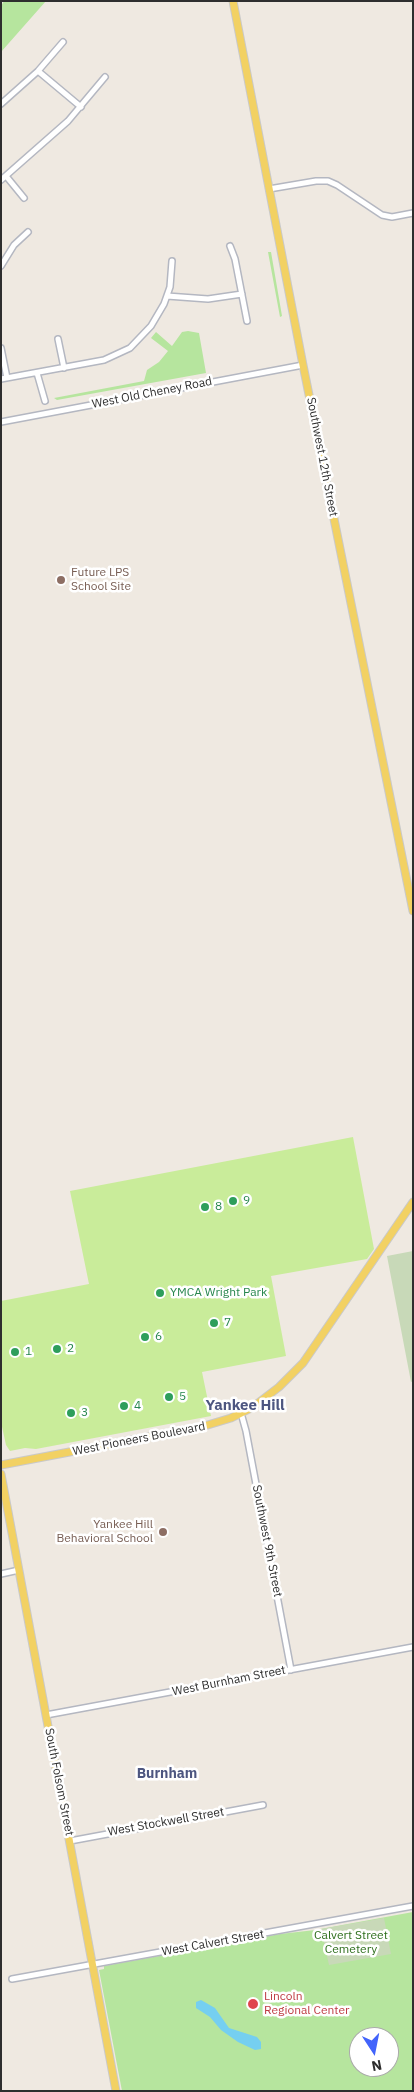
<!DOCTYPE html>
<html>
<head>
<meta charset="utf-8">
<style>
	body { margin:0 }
	#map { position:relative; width:414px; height:2092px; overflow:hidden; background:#efe9e1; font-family:"IBM Plex Sans",sans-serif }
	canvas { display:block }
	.frame { position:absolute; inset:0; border:2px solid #2e2e2e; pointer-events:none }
	.north { position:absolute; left:349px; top:2027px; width:50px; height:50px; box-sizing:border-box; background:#fff; border:1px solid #ababab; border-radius:50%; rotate:169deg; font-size:14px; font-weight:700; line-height:20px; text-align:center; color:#2e2e2e }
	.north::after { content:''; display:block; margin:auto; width:18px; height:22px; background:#4264fb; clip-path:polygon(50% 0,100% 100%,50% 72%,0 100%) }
</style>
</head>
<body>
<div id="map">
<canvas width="414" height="2092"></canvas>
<div class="frame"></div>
<div class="north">N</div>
</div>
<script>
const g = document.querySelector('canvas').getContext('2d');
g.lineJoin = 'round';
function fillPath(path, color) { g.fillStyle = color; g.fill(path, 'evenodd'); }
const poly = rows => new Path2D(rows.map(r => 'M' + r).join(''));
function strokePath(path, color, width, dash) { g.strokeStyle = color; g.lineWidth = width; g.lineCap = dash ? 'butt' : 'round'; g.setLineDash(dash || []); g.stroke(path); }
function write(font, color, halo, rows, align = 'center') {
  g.font = font + ' "IBM Plex Sans",sans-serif'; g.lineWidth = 5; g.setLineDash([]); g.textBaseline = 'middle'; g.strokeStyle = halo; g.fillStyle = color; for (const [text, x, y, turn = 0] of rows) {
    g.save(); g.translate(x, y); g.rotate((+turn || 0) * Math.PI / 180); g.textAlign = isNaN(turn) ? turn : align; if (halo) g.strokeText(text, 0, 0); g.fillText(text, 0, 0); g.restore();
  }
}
const green = poly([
	[4,1,46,1,1,52,1,6],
	[268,252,271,252,282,316,280,317],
	[188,331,199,333,206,373,57,400,54,398,144,381,147,370,159,362,168,351,151,338,156,332,172,346,182,332],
	[413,1912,413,2091,122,2091,99,1970,104,1969,104,1966,280,1934,315,1930],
	[359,2037,389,2037,389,2067,359,2067]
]);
const cemetery = poly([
	[413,1251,413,1381,411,1382,387,1256],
	[384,1918,391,1954,329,1965,321,1929]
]);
const pitch = poly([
	[353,1137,374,1249,367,1259,271,1276,286,1356,202,1372,211,1416,36,1449,25,1448,10,1451,6,1445,1,1422,1,1301,89,1284,70,1191]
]);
const water = poly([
	[201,2000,215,2008,229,2028,257,2037,261,2042,261,2049,255,2050,238,2042,221,2030,210,2017,196,2008,196,2002]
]);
const minor = poly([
	[38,71,81,107],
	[1,104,38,71,63,42],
	[6,176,24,198],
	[1,180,68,121,105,77],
	[269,189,316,181,328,181,337,185,382,215,392,217,413,213],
	[230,246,235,259,247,321],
	[1,266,14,245,28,232],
	[167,296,208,299,242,294],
	[58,339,64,368],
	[1,348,7,378],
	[37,373,45,401],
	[1,379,104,360,130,348,151,326,164,304,170,287,172,261],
	[1,422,303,365],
	[241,1413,246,1431,291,1670],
	[1,1574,19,1570],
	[46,1715,413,1647],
	[70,1841,263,1805],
	[12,1979,413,1906]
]);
const major = poly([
	[233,1,303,365,413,911],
	[1,1465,201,1427,231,1418,253,1407,279,1387,303,1363,413,1202],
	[1,1474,116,2091]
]);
const markers = [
	[61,580,5,"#8d6e63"],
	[233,1201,5,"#2e9e5b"],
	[205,1207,5,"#2e9e5b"],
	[160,1293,5,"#2e9e5b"],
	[214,1323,5,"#2e9e5b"],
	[145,1337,5,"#2e9e5b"],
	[57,1349,5,"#2e9e5b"],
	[15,1352,5,"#2e9e5b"],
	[169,1397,5,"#2e9e5b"],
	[124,1406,5,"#2e9e5b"],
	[71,1413,5,"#2e9e5b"],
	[163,1532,5,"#8d6e63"],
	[253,2004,6,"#e0444e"]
];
const streetNames = [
	["West Old Cheney Road",152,393,-11],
	["Southwest 12th Street",322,457,79],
	["West Pioneers Boulevard",139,1439,-11],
	["Southwest 9th Street",267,1541,79],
	["West Burnham Street",229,1681,-11],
	["South Folsom Street",59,1782,79],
	["West Stockwell Street",166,1822,-10],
	["West Calvert Street",213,1943,-10]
];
const educationNames = [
	["Future LPS",71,573],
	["School Site",71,587],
	["Yankee Hill",153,1525,"right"],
	["Behavioral School",153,1539,"right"]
];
const leisureNames = [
	["9",243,1201],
	["8",215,1207],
	["YMCA Wright Park",170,1293],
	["7",224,1323],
	["6",155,1337],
	["2",67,1349],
	["1",25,1352],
	["5",179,1397],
	["4",134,1406],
	["3",81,1413]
];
const parkNames = [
	["Calvert Street",351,1936],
	["Cemetery",351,1950]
];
const healthNames = [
	["Lincoln",264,1997],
	["Regional Center",264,2011]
];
const neighbourhoodNames = [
	["Burnham",167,1774]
];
const quarterNames = [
	["Yankee Hill",245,1406]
];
fillPath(green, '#b6e59e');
fillPath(cemetery, '#c8d9b8');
fillPath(pitch, '#c9ec9a');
fillPath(water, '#75cff0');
strokePath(minor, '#b4b7c1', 8);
strokePath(major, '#c9c9c9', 9);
strokePath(minor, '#fff', 5);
strokePath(major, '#f2d163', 7);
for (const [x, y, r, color] of markers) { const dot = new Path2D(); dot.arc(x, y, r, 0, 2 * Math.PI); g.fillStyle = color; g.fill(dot); strokePath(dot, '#fff', 2); }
write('12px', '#2e2e2e', '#fff', streetNames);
write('12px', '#785e54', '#fff', educationNames, 'left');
write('12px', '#27864d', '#fff', leisureNames, 'left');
write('12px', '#2c6e1b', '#fff', parkNames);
write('12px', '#be3a42', '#fff', healthNames, 'left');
write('bold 14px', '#4d5680', '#fff', neighbourhoodNames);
write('bold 15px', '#4d5680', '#fff', quarterNames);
</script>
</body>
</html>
